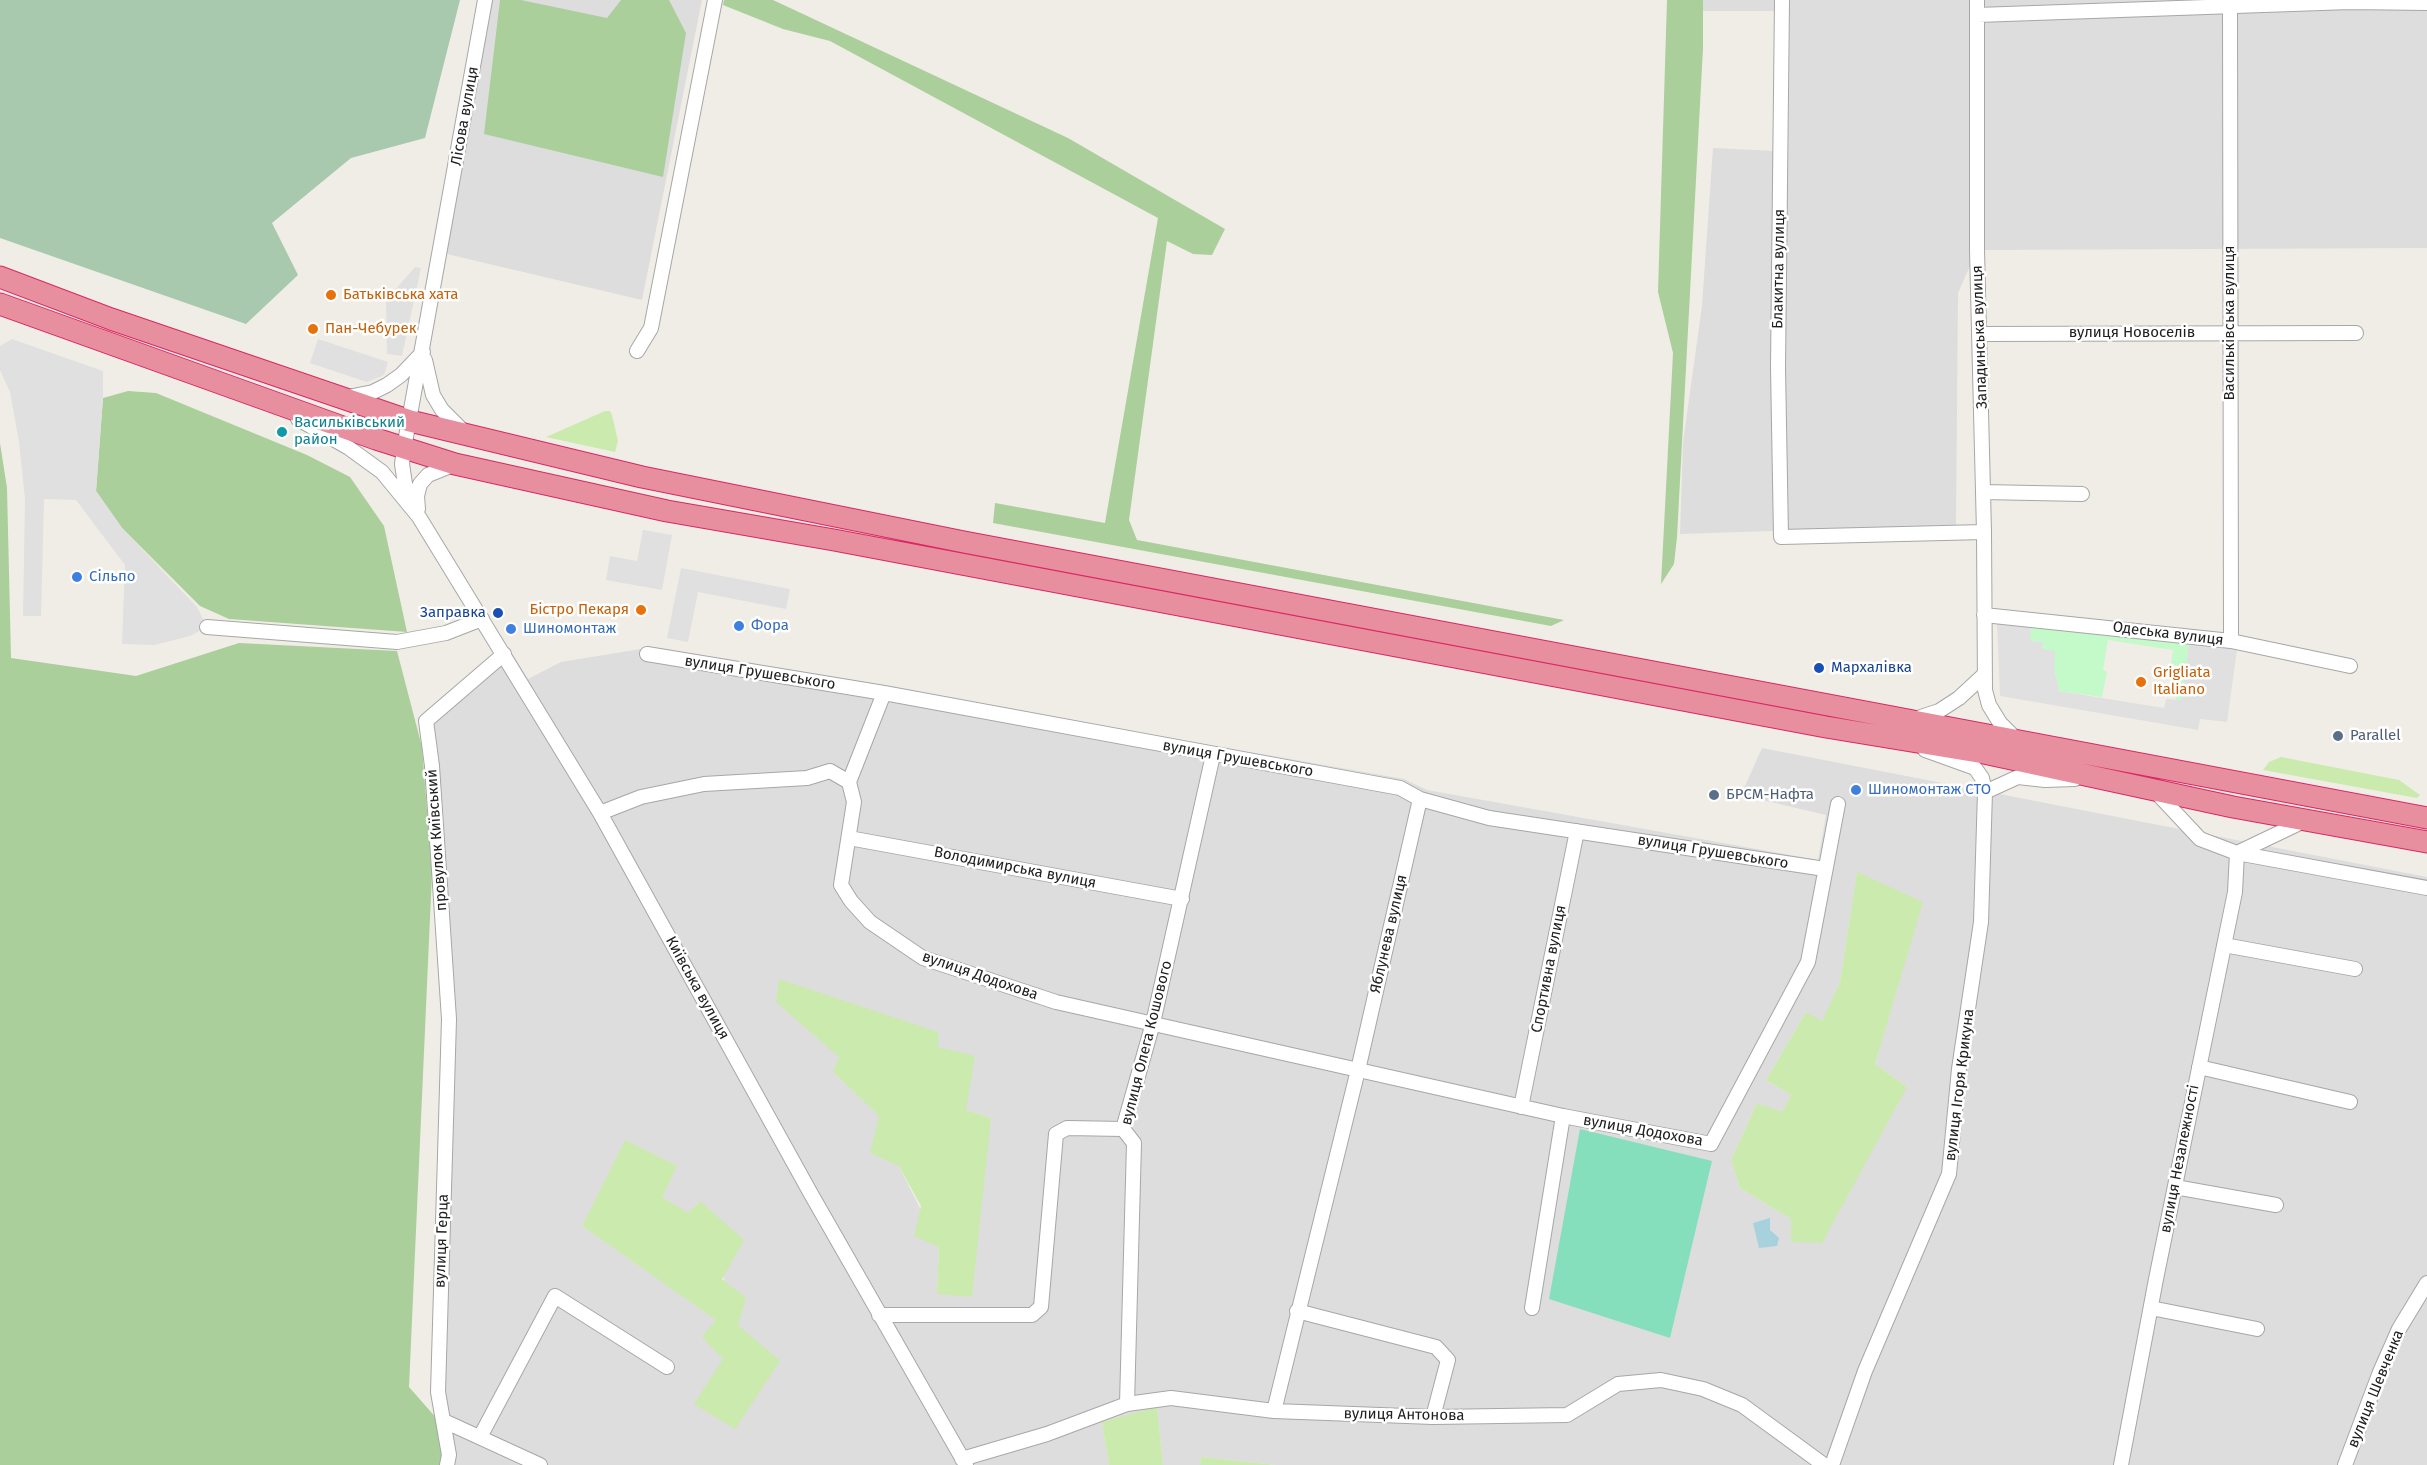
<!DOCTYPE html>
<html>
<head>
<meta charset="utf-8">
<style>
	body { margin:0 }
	canvas { display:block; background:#f0ede6 }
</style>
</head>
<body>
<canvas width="2427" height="1465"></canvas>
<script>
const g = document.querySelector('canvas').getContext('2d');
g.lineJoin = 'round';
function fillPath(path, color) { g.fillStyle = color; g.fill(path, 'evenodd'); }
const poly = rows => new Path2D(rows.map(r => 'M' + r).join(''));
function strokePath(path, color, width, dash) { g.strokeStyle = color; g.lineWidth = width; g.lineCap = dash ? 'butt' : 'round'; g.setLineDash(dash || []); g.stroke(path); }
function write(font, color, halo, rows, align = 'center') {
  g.font = font + ' "Fira Sans",sans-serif'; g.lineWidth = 5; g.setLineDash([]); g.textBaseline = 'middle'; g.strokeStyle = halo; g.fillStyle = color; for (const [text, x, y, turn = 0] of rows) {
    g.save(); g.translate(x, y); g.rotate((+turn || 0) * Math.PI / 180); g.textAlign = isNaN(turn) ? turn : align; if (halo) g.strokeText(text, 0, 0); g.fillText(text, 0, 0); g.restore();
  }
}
const residential = poly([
	[483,0,702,0,642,300,434,251],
	[1703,0,2427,0,2427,248,1977,250,1958,293,1956,525,1680,534,1683,442,1702,306,1713,148,1775,151,1776,11,1703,11],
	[653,647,1404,779,1427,790,1818,860,1826,815,1741,795,1762,748,2427,877,2427,1465,1276,1465,1201,1457,1200,1465,1163,1465,1157,1408,1102,1422,1109,1465,446,1465,436,1391,444,1060,428,765,422,718,492,657,509,648,528,679,561,662],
	[1857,873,1922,902,1875,1064,1907,1087,1791,1219,1740,1188,1731,1160,1757,1103,1782,1113,1791,1095,1766,1080,1806,1012,1822,1022,1840,982],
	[839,1057,966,1110,991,1118,937,1294,939,1247,899,1166,880,1116,834,1073],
	[677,1166,661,1197,688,1214,700,1201,738,1325,735,1429,717,1320,582,1226]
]);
const grass = poly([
	[605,411,610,411,612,415,618,441,615,452,546,437],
	[2281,757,2399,780,2420,795,2417,798,2263,770,2269,762],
	[1857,872,1923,902,1875,1064,1907,1087,1822,1243,1791,1242,1791,1219,1740,1188,1731,1160,1757,1103,1782,1112,1791,1095,1766,1080,1806,1012,1822,1021,1840,982],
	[779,979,938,1032,938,1047,975,1056,966,1110,991,1118,972,1297,937,1294,939,1247,914,1236,921,1206,899,1166,870,1153,879,1116,833,1072,839,1057,776,1002],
	[625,1140,677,1166,662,1197,688,1213,700,1201,744,1240,722,1279,746,1298,738,1325,780,1361,735,1429,694,1404,723,1359,702,1337,716,1320,582,1226],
	[1157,1407,1163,1465,1109,1465,1102,1422],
	[1201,1457,1276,1465,1200,1465]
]);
const forest = poly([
	[500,0,521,0,607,18,621,0,669,0,686,33,663,177,484,134],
	[724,0,773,0,1068,138,1225,229,1212,255,1193,254,1167,241,1129,520,1137,540,1564,620,1551,626,993,523,995,503,1105,523,1158,218,830,41,783,29,723,5],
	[1667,0,1703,0,1703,48,1677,537,1674,564,1661,584,1673,353,1658,292],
	[128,391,156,393,307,455,350,477,384,526,407,632,229,619,200,606,122,528,96,491,103,398],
	[0,443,7,488,11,658,136,676,239,643,397,651,422,747,432,873,409,1387,438,1420,448,1465,0,1465]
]);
const cemetery = poly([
	[0,0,460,0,425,138,351,158,272,223,298,275,246,324,0,238]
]);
const park = poly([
	[2031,625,2189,643,2181,701,2176,700,2175,694,2179,666,2171,664,2173,650,2108,640,2103,670,2107,672,2102,697,2059,691,2054,667,2042,649,2043,642,2030,641]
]);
const pitch = poly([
	[1580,1129,1712,1161,1670,1338,1549,1299]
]);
const parking = poly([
	[415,267,421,268,402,356,387,354,386,300],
	[12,339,103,371,103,398,96,491,122,528,197,607,207,627,190,636,154,645,122,644,125,565,76,500,44,499,41,616,23,616,25,499,19,442,10,392,0,370,0,346],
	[318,339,388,362,384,375,367,382,310,363],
	[643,530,672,535,662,590,606,580,610,556,637,561],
	[681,568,790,589,786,609,698,592,688,642,667,638],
	[1997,624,2031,625,2030,641,2043,642,2042,649,2055,651,2054,667,2059,691,2164,708,2166,699,2181,700,2189,643,2237,650,2227,722,2200,719,2198,730,2000,696]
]);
const water = poly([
	[1770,1218,1770,1230,1779,1238,1777,1246,1759,1248,1753,1223]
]);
const minor = poly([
	[1782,0,1778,367,1781,537,1984,532],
	[1977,0,1977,250,1984,532,1985,690,1989,705,2000,723,2017,740],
	[2230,6,2231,641],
	[1977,15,2350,2,2427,3],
	[1981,334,2356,333],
	[637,351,651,328,715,0],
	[425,360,433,395,442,410,465,433],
	[348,397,373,392,387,385,401,375,423,352],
	[298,419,349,448,382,472,419,517,600,813,811,1194,966,1465],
	[1983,492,2082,494],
	[410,496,405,484,402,464,404,448,485,0],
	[418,509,417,496,420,484,428,475,455,464],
	[1984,615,2231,641,2350,666],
	[207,627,397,642,446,633,482,619],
	[647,654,884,693,1400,788,1420,799,1489,818,1825,869],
	[1915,719,1939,711,1959,698,1985,674],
	[849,782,884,693],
	[2155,791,2200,839,2237,853,2306,820],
	[1985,792,2018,777,2045,780,2075,779],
	[600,813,641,797,704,784,807,778,830,771,849,782,854,802,841,885,851,901,870,922,923,958,1056,1002,1563,1116,1711,1144,1808,962,1838,804],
	[849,838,1182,899],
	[2224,945,2355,969],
	[2199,1067,2350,1102],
	[1521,1107,1577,831],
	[2175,1187,2276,1205],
	[1532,1308,1563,1116],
	[2151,1308,2257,1329],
	[1297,1311,1436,1347,1448,1360,1433,1417],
	[879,1315,1032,1315,1041,1307,1056,1134,1067,1128,1123,1129],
	[1127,1404,1134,1143,1123,1129,1153,1023,1213,755],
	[1274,1411,1358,1070,1420,799],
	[444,1421,540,1465],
	[480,1437,555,1296,667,1367],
	[962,1459,1047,1434,1127,1404,1171,1398,1274,1411,1433,1417,1567,1415,1618,1384,1661,1380,1703,1389,1742,1405,1824,1465],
	[447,1465,449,1455,438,1392,449,1019,432,766,426,721,504,654],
	[1832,1465,1865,1371,1949,1174,1959,1069,1981,922,1985,792,1982,778,1975,768,1925,750],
	[2121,1465,2156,1279,2235,892,2237,853,2427,888],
	[2345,1465,2380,1372,2399,1329,2427,1283]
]);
const highway = poly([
	[0,277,111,319,410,421,642,477,964,542,2427,818],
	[0,304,376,439,455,464,667,511,834,540,1826,727,1984,753,2233,807,2427,842]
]);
const markers = [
	[331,295,6,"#e8710a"],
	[313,329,6,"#e8710a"],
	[282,432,6,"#0f9aa8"],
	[77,577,6,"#3f7fe0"],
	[641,610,6,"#e8710a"],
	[498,613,6,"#1a4fb4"],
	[739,626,6,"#3f7fe0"],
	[511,629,6,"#3f7fe0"],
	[1819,668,6,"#1a4fb4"],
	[2141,682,6,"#e8710a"],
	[2338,736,6,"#5c6f8a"],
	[1856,790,6,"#3f7fe0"],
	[1714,795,6,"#5c6f8a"]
];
const streetNames = [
	["Лісова вулиця",465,116,-80],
	["Блакитна вулиця",1779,269,-89],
	["Васильківська вулиця",2230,323,-90],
	["вулиця Новоселів",2132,333],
	["Западинська вулиця",1980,337,-92],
	["Одеська вулиця",2168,634,7],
	["вулиця Грушевського",760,673,9],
	["вулиця Грушевського",1238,759,10],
	["провулок Київський",437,840,-94],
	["вулиця Грушевського",1713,852,9],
	["Володимирська вулиця",1015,868,11],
	["Яблунева вулиця",1389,934,-77],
	["Спортивна вулиця",1549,969,-79],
	["вулиця Додохова",980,976,19],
	["Київська вулиця",697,988,61],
	["вулиця Олега Кошового",1147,1043,-76],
	["вулиця Ігоря Крикуна",1960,1085,-83],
	["вулиця Додохова",1643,1131,10],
	["вулиця Незалежності",2180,1159,-79],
	["вулиця Герца",442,1241,-88],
	["вулиця Шевченка",2376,1389,-68],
	["вулиця Антонова",1404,1415,1]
];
const foodNames = [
	["Батьківська хата",343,295],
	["Пан-Чебурек",325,329],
	["Бістро Пекаря",629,610,"right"],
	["Grigliata",2153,673],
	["Italiano",2153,690]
];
const cultureNames = [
	["Васильківський",294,423],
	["район",294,440]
];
const shopNames = [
	["Сільпо",89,577],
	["Фора",751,626],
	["Шиномонтаж",523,629],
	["Шиномонтаж СТО",1868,790]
];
const transitNames = [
	["Заправка",486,613],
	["Мархалівка",1831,668,"left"]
];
const serviceNames = [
	["Parallel",2350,736],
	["БРСМ-Нафта",1726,795]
];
fillPath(residential, '#dedddd');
fillPath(grass, '#cbeaad');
fillPath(forest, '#abcf9b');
fillPath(cemetery, '#a8c9ad');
fillPath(park, '#c4f9c9');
fillPath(pitch, '#85dfbc');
fillPath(parking, '#e0e0e0');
fillPath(water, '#a7d1dd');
strokePath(minor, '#a7a7a7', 16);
strokePath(highway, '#da2765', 23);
strokePath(minor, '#fff', 14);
strokePath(highway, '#e78f9f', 21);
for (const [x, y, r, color] of markers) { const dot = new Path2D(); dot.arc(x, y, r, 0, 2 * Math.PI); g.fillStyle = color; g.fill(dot); strokePath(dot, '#fff', 2); }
write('15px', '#202020', '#fff', streetNames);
write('15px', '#c56008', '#fff', foodNames, 'left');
write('15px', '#0d838f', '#fff', cultureNames, 'left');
write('15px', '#366cbe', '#fff', shopNames, 'left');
write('15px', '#164399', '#fff', transitNames, 'right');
write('15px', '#4e5e75', '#fff', serviceNames, 'left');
</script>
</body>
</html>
